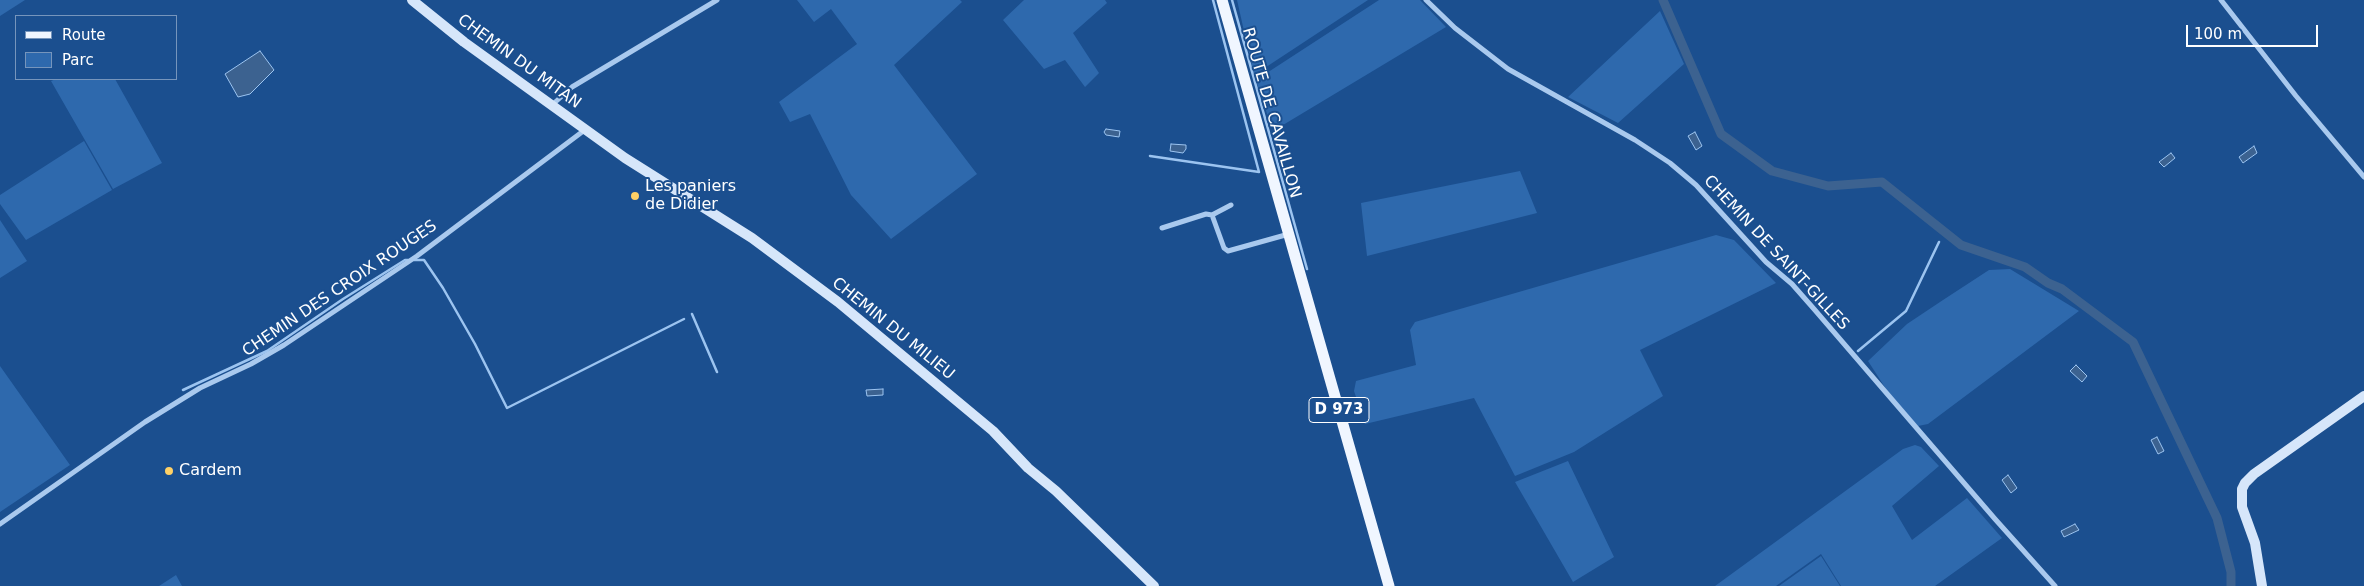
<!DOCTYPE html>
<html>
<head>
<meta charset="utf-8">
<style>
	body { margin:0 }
	#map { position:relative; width:2364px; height:586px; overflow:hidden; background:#1b4f8f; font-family:"DejaVu Sans",sans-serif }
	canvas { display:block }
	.legend { position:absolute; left:15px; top:15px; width:162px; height:65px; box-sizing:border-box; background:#1b4f8f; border:1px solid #7695bc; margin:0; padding:6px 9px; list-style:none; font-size:15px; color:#fff }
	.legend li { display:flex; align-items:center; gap:10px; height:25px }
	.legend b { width:25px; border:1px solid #7695bc }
	.scale { position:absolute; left:2186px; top:25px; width:132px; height:22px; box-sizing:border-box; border:2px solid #fff; border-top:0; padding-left:6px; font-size:15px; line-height:18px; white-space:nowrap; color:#fff; -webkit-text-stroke:4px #1b4f8f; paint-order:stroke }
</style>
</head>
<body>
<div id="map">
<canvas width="2364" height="586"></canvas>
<ul class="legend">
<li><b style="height:6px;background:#f0f6ff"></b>Route</li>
<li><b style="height:14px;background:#2e69ad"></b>Parc</li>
</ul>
<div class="scale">100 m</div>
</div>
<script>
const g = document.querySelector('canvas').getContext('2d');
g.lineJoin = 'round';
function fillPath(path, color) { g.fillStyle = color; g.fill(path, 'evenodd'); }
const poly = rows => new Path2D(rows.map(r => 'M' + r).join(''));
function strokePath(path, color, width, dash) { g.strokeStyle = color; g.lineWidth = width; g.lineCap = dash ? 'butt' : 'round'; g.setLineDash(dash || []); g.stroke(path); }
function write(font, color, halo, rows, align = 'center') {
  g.font = font + ' "DejaVu Sans",sans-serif'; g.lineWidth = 4; g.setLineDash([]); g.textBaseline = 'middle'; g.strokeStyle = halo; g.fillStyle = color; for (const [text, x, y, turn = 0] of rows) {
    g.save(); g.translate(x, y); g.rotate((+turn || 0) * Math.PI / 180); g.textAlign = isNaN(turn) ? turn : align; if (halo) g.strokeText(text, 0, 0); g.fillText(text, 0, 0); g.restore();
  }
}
const green = poly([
	[0,0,25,0,0,16],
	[797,0,960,0,962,2,894,65,977,174,891,239,851,195,810,114,790,122,779,102,857,44,831,9,814,22],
	[1024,0,1105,0,1107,3,1073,33,1099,73,1085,87,1065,60,1044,69,1003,20],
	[1237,0,1368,0,1254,75],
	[1379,0,1420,0,1446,27,1283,125,1271,126,1256,80],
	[1660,11,1684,64,1618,123,1568,97],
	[56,79,115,79,162,163,113,189,51,81],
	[84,141,112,190,26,240,0,204,0,195],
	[1520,171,1537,213,1367,256,1361,203],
	[0,220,27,261,0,278],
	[1716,235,1734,240,1776,283,1640,350,1663,396,1574,452,1515,476,1474,398,1365,424,1354,391,1356,381,1416,365,1410,330,1415,322],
	[2010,269,2079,311,1928,424,1918,426,1888,392,1868,361,1907,324,1943,300,1989,270],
	[0,366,70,465,0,512],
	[1915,445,1921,447,1939,466,1892,506,1912,540,1967,498,2002,538,1935,586,1841,586,1821,554,1776,586,1715,586,1903,449],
	[1568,461,1614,557,1573,582,1515,482],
	[1821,556,1840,586,1779,586],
	[176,575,182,586,159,586]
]);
const water = poly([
	[260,51,274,70,250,94,238,97,225,74,260,51],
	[1106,129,1120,131,1119,137,1106,135,1104,132,1106,129],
	[1695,132,1702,146,1696,150,1688,136,1695,132],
	[1171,144,1186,145,1186,149,1183,153,1170,151,1171,144],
	[2254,146,2257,153,2243,163,2239,157,2254,146],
	[2171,153,2175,158,2164,167,2159,162,2171,153],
	[2076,365,2087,376,2082,382,2070,371,2076,365],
	[883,389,883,395,867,396,866,390,883,389],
	[2157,437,2164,451,2158,454,2151,440,2157,437],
	[2008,475,2017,488,2011,493,2002,480,2008,475],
	[2075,524,2079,530,2064,537,2061,531,2075,524]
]);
const stream = poly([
	[1232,0,1307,269],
	[1150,156,1259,172,1213,0],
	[414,260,424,260,443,288,475,344,507,408,684,319],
	[692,314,717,372],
	[1858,351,1906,311,1939,242],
	[183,390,267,351,343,299,405,260,408,260]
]);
const canal = poly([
	[1663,0,1721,134,1772,171,1828,186,1882,182,1961,245,2025,267,2048,283,2062,289,2133,342,2217,518,2231,572,2231,586]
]);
const street = poly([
	[1426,0,1455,28,1508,69,1635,140,1670,163,1696,185,1766,262,1792,284,1814,309,1995,519,2055,586],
	[2221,0,2296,96,2364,177],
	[552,105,572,87,717,0],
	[1212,215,1231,205],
	[1162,228,1206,214,1212,215,1224,248,1228,251,1289,234],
	[0,524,145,422,200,388,251,364,284,345,417,256,586,129]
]);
const secondary = poly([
	[412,0,464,42,625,158,752,238,838,302,993,431,1028,468,1056,491,1154,586],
	[2262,586,2255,543,2242,507,2242,489,2245,483,2254,474,2364,396]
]);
const primary = poly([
	[1222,0,1389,586]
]);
const markers = [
	[635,196,5,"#ffd166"],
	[169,471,5,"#ffd166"]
];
const shields = [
	[1339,410,60]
];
const shieldNames = [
	["D 973",1339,410]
];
const streetNames = [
	["CHEMIN DU MITAN",519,62,36],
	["ROUTE DE CAVAILLON",1271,113,74],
	["CHEMIN DE SAINT-GILLES",1776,253,47],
	["CHEMIN DES CROIX ROUGES",340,289,-34],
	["CHEMIN DU MILIEU",893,329,39]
];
const poiNames = [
	["Les paniers",645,187],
	["de Didier",645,205],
	["Cardem",179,471]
];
fillPath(green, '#2e69ad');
fillPath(water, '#3c6290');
strokePath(water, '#9cc4f0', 1);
strokePath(stream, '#9cc4f0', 2.5);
strokePath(canal, '#3c6290', 9);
strokePath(street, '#a9c9ee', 5);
strokePath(secondary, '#d6e6fa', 10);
strokePath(primary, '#f0f6ff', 11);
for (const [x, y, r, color] of markers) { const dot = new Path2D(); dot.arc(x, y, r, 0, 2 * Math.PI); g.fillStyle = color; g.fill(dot); strokePath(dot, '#1b4f8f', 2); }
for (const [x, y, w] of shields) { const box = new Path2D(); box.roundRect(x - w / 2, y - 12.5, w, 25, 4); g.fillStyle = '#1b4f8f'; g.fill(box); strokePath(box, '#fff', 1); }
write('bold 15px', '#fff', null, shieldNames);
write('16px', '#fff', '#1b4f8f', streetNames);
write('16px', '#fff', '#1b4f8f', poiNames, 'left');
</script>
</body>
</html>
